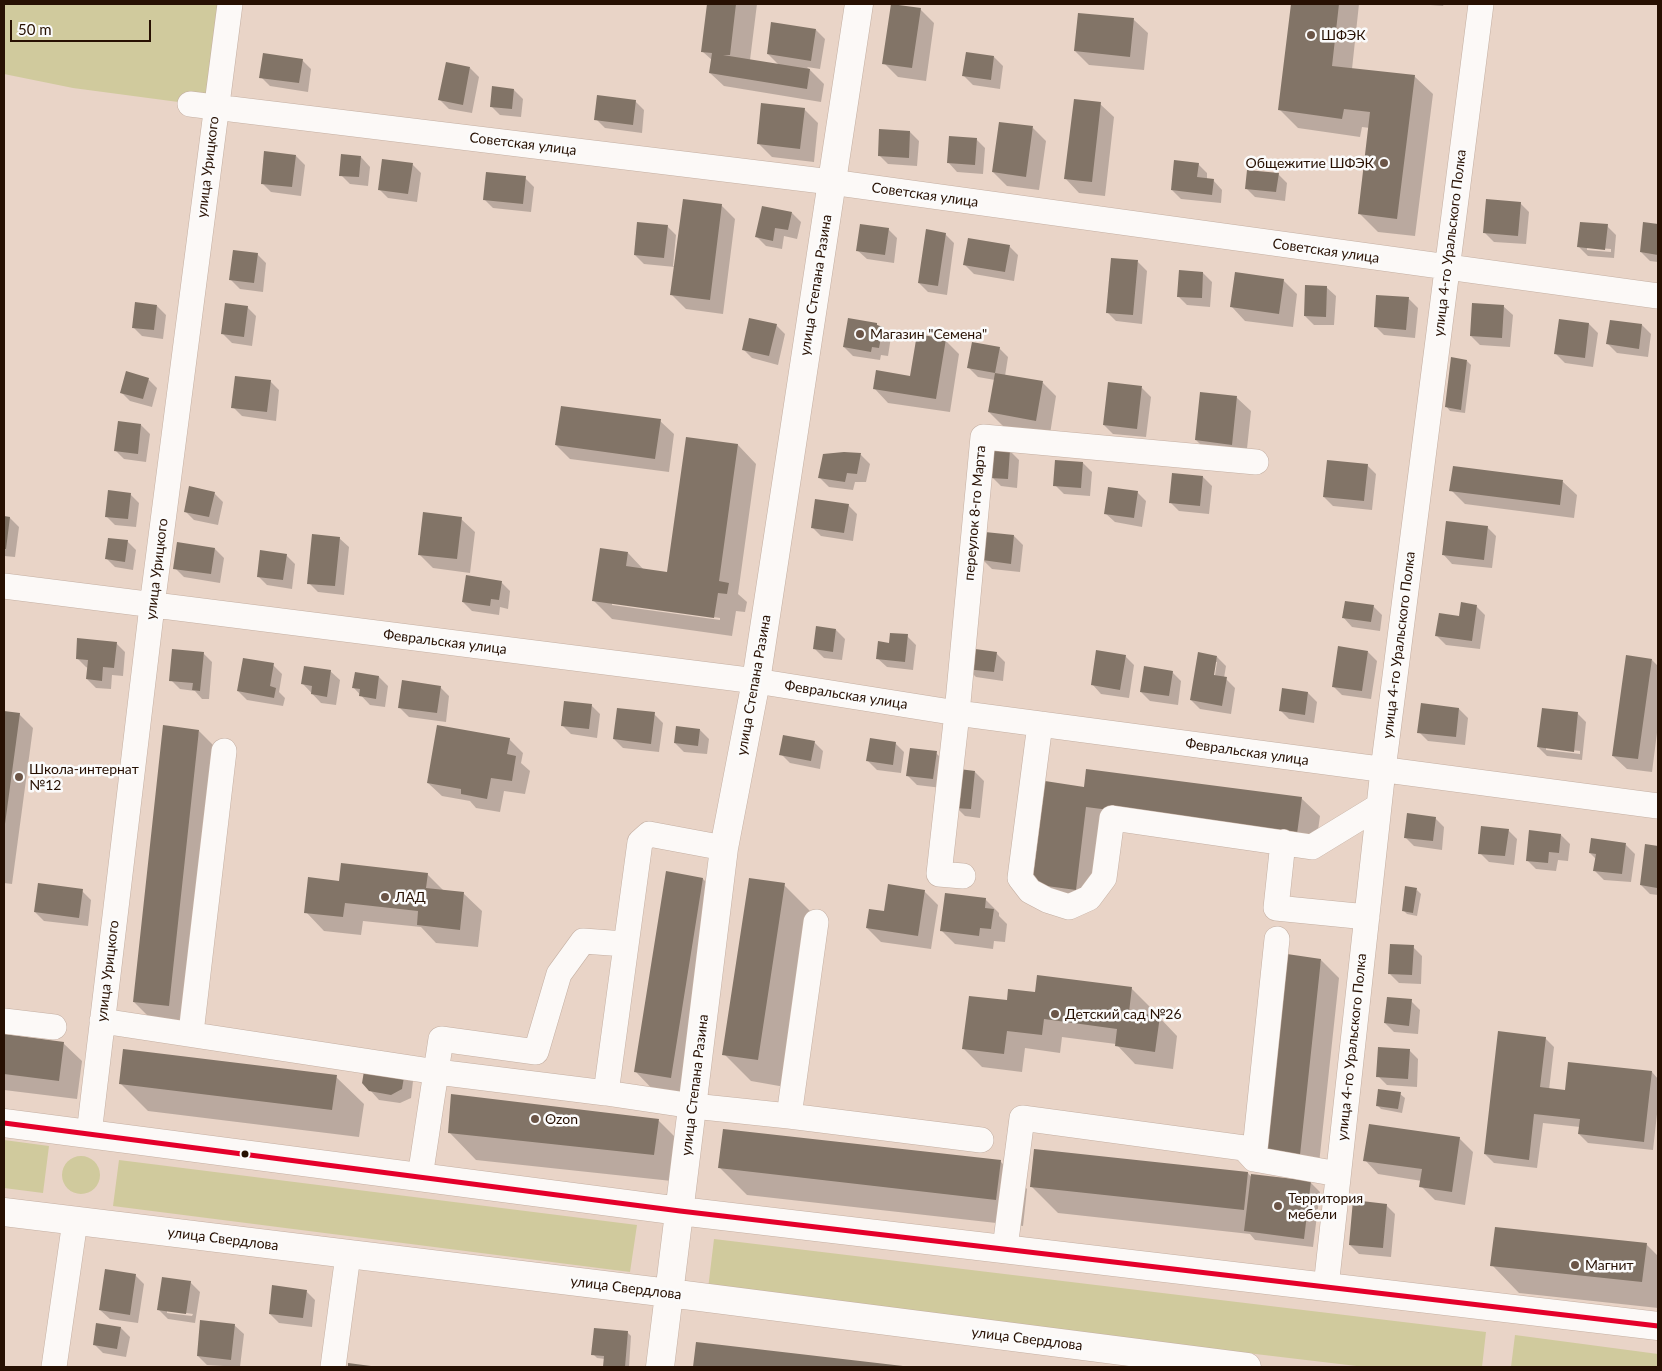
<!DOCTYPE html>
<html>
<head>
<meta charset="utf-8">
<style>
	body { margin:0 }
	#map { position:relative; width:1662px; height:1371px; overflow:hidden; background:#e9d4c7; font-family:Lato,sans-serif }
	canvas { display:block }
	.frame { position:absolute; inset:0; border:5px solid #271002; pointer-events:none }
	.scale { position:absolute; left:10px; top:20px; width:141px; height:22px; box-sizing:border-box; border:2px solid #271002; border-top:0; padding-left:6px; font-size:15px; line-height:18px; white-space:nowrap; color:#271002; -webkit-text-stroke:4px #fbfbfb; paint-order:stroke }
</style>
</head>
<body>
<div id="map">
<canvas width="1662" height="1371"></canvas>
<div class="frame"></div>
<div class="scale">50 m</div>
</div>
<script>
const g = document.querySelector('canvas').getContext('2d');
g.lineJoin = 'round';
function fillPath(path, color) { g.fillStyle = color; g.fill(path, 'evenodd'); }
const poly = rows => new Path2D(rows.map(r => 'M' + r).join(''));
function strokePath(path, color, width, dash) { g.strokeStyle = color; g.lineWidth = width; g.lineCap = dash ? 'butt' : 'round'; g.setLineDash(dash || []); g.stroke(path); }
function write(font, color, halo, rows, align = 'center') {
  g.font = font + ' Lato,sans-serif'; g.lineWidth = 5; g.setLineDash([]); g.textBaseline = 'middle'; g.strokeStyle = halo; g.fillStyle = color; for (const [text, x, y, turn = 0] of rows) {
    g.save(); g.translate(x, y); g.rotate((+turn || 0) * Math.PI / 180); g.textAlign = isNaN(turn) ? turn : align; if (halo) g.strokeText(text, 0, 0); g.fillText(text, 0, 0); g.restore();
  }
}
const green = poly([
	[4,4,230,4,216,107,73,88,4,74],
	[4,1140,49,1146,43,1193,4,1188],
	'62 1175a19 19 0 1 1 38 0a19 19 0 1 1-38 0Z',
	[119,1160,637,1225,630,1272,113,1206],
	[714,1239,1486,1332,1482,1367,1365,1367,708,1289],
	[1515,1335,1658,1354,1658,1367,1511,1367]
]);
const shadow = poly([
	[709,4,757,4,750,60,779,65,768,54,816,30,825,39,820,69,807,67,824,84,821,102,724,86,710,73,712,60,703,52],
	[1292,4,1359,4,1352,69,1414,76,1433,94,1415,236,1378,232,1359,213,1370,128,1362,127,1360,137,1298,128,1280,110],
	[1418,4,1444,4,1443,6],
	[920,9,934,23,926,81,898,77,884,63],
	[1134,20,1148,33,1144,70,1089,65,1075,51],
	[994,57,1003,66,1000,89,973,85,964,76],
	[302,60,311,69,308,92,270,86,261,77],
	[470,68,479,77,472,113,449,109,440,100],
	[514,90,523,99,521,117,500,115,491,106],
	[635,101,644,110,642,133,605,128,596,119],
	[1100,104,1114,117,1105,196,1079,193,1066,179],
	[804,109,818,123,814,162,772,157,758,143],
	[1033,128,1046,141,1039,190,1007,186,993,172],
	[910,132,919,141,917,166,888,164,879,155],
	[976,139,985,148,983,174,957,172,948,162],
	[296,156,305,165,301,196,271,192,262,183],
	[361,157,370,167,368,186,350,184,341,175],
	[412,164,421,173,417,202,388,198,379,189],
	[1198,164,1207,173,1207,180,1213,180,1222,190,1221,203,1181,199,1172,190],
	[1278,174,1287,183,1285,201,1255,197,1246,188],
	[525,178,534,187,531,212,493,208,484,199],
	[1520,203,1529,212,1526,244,1494,242,1485,233],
	[721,205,735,219,723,314,686,309,672,295,675,267,644,264,635,255,667,226,676,235,673,266,675,267],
	[792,213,801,222,797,239,784,236,782,249,766,246,757,237],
	[1644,223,1658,225,1658,262,1650,261,1641,252],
	[1607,226,1616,235,1614,258,1588,256,1579,247],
	[1587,247,1611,249,1611,252,1587,250],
	[888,229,897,238,894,263,867,259,857,250],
	[945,234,954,243,947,295,928,292,919,283],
	[1009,246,1018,255,1014,281,974,274,965,265],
	[257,254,266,263,263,292,240,289,231,280],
	[1138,262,1147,271,1142,324,1116,321,1107,312],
	[1203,273,1212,282,1210,307,1187,305,1178,296],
	[1283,280,1297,294,1293,327,1245,321,1232,307],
	[1326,287,1336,296,1334,325,1314,325,1305,316],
	[1409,299,1418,308,1415,338,1384,335,1375,326],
	[157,306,166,315,163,339,142,336,133,327],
	[1503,306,1513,315,1510,347,1480,345,1471,336],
	[247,307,256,316,252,346,232,343,223,334],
	[1560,320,1589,324,1598,333,1593,367,1565,363,1556,354],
	[876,324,891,337,888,356,881,355,880,360,853,356,844,347],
	[776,325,785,334,778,365,752,358,743,349],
	[1642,325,1651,334,1648,357,1617,353,1608,344],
	[945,340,959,354,950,412,888,403,875,389,911,377],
	[999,348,1008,357,1005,376,1043,383,1056,396,1050,434,1003,426,989,412,995,380,978,377,969,368],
	[1467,361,1471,365,1465,413,1450,411,1446,406],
	[148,379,157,388,152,407,130,401,121,392],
	[270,381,279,390,276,421,242,416,233,407],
	[1142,388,1151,397,1146,437,1113,434,1104,425],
	[1201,394,1237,398,1251,411,1246,458,1210,454,1196,440],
	[660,421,674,434,669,472,570,459,556,445],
	[141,425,150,434,146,462,124,459,115,450],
	[687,438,738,445,756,464,738,594,747,602,745,612,736,611,732,636,612,619,593,600,628,553,644,570,668,573],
	[612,602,720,618,720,620,612,605],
	[1010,451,1019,460,1017,488,1001,486,992,477],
	[844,453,861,455,870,464,866,482,855,482,853,490,829,487,820,478],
	[1083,463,1092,472,1090,496,1064,494,1055,485],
	[1367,465,1376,474,1372,510,1333,506,1324,497],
	[1454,468,1563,482,1577,495,1574,518,1465,504,1451,490],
	[1203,477,1212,486,1209,514,1179,511,1170,502],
	[1137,492,1146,501,1142,527,1115,522,1105,513],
	[214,493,223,502,218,525,194,520,185,511],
	[130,494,139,503,136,527,115,525,106,516],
	[848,505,857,514,853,541,821,536,812,527],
	[4,517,10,518,19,527,15,557,4,556],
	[461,519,475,532,470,573,433,568,419,554],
	[1487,527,1496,536,1492,568,1452,564,1443,554],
	[1014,536,1023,545,1020,572,992,569,983,560],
	[339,538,349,547,344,595,318,592,309,583],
	[127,541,136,550,133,570,115,567,106,558],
	[215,549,224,558,220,583,184,577,175,568],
	[286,555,295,564,292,589,267,585,258,576],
	[501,582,510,591,508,609,500,607,499,615,472,611,463,602],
	[1373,606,1382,615,1380,631,1352,627,1343,617],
	[1476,606,1485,615,1480,649,1446,645,1437,636],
	[836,630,845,639,842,660,824,658,815,649],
	[907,636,916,645,913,670,887,667,877,658],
	[116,643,125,652,123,676,112,675,111,689,96,688,87,679,88,668,86,667,77,658],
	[1368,652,1377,661,1371,699,1342,695,1333,686],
	[203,653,212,662,209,699,202,699,195,691,180,689,171,680],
	[996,653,1005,662,1003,681,976,677,967,668],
	[1125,656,1134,665,1129,698,1101,694,1092,684],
	[1217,657,1226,666,1224,678,1226,679,1235,688,1231,714,1200,709,1191,700],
	[1215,662,1217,662,1214,682,1212,681],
	[1652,660,1658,666,1658,725,1652,772,1627,769,1613,756],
	[273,665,282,674,279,692,285,698,283,706,247,700,238,691],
	[330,671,340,680,336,705,321,703,303,684],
	[1172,672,1181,681,1178,705,1150,701,1141,692],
	[379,677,388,686,385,707,370,705,353,687],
	[440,687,449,696,446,722,409,717,400,708],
	[1283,690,1308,693,1317,702,1314,723,1289,719,1280,710],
	[591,705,600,714,597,738,571,734,562,725],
	[1459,709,1468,718,1465,745,1428,741,1419,732],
	[4,712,19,714,33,728,12,884,4,883],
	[1577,713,1586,722,1582,760,1547,756,1538,747],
	[1546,747,1580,751,1580,754,1546,750],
	[654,714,663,723,659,752,623,748,614,739],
	[700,730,709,739,707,754,684,752,675,743],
	[199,731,226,758,196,1033,161,1029,134,1002],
	[509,739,523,753,521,763,530,771,525,794,504,791,500,812,476,808,470,801,442,796,428,783],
	[814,742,823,751,820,769,790,763,781,754],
	[895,743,904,752,901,773,877,770,868,761],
	[936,753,945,762,942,788,917,785,908,776],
	[975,772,984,781,980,818,965,816,956,807],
	[1085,788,1301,798,1320,816,1315,852,1104,825,1094,908,1033,884],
	[1435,818,1444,827,1442,850,1414,846,1405,837],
	[1508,830,1517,839,1514,865,1489,862,1480,853],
	[1561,835,1570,844,1568,861,1558,860,1556,871,1536,869,1527,860],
	[1626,845,1635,854,1631,882,1604,880,1595,871,1596,859,1590,853],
	[1646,845,1658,847,1658,895,1650,894,1641,885],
	[667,873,703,879,730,906,698,1104,662,1099,635,1071],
	[427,874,444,891,463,893,482,911,478,947,436,943,421,927,363,921,361,935,324,931,306,912,341,882],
	[784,885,811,912,785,1087,751,1081,724,1054],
	[1417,890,1421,894,1417,916,1407,914,1403,910],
	[82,891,91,900,88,926,44,921,35,912],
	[924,891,938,905,931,949,881,942,867,928],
	[985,899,999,913,999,916,1007,924,1005,942,994,941,993,949,955,944,942,931],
	[1413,947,1422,956,1421,984,1399,983,1390,974],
	[1321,960,1339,978,1318,1173,1283,1169],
	[1131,988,1150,1007,1149,1016,1159,1017,1177,1036,1173,1069,1135,1064,1116,1044,1062,1037,1060,1053,1025,1048,1022,1072,982,1067,963,1048,1008,1002,1036,994],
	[1411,1001,1420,1010,1418,1034,1394,1032,1385,1023],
	[4,1036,63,1043,82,1061,77,1099,4,1090],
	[1545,1038,1554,1047,1549,1090,1566,1092,1570,1063,1652,1072,1658,1079,1658,1105,1653,1150,1588,1143,1579,1134,1580,1127,1543,1123,1537,1168,1494,1163,1485,1154],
	[1409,1050,1418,1059,1417,1087,1387,1085,1378,1076],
	[404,1072,413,1081,411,1098,400,1103,379,1100,370,1090],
	[336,1077,364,1104,359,1137,148,1111,120,1083],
	[1400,1094,1405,1098,1402,1113,1381,1109,1377,1105],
	[452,1095,659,1121,686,1148,681,1182,476,1160,449,1132],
	[1459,1138,1473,1152,1465,1205,1435,1200,1421,1186,1422,1181,1378,1174,1365,1160],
	[1000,1161,1027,1189,1023,1226,747,1195,720,1168],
	[1248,1173,1252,1178,1311,1183,1320,1192,1313,1247,1255,1240,1250,1234,1058,1213,1031,1186],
	[1386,1205,1395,1214,1391,1257,1359,1254,1350,1245],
	[1646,1244,1658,1256,1658,1308,1519,1293,1492,1265],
	[135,1275,144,1284,138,1323,110,1319,100,1310],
	[190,1282,200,1292,195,1323,168,1319,159,1310],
	[167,1310,193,1314,192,1316,167,1313],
	[306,1291,315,1300,312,1327,279,1323,270,1314],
	[234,1325,244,1334,240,1367,207,1365,198,1356],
	[121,1328,130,1337,126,1357,103,1353,94,1344],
	[627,1332,631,1336,629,1367,604,1367,605,1359,597,1358,593,1354],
	[697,1343,902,1367,903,1367,695,1367]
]);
const building = poly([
	[707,4,736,4,730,55,723,55,810,69,807,89,709,73,712,53,701,52],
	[891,4,921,8,912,68,882,64],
	[1291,4,1339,4,1332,66,1415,75,1397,219,1358,214,1370,112,1344,109,1342,119,1278,110],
	[1078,13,1134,18,1130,57,1074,51],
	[771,22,816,29,811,61,767,54],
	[966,52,994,56,991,80,962,76],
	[263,53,303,59,299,83,259,78],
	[446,62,470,67,463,105,438,100],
	[492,86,514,89,512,109,490,107],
	[597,95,636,100,633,125,594,120],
	[1074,99,1101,102,1092,182,1064,179],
	[761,103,805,108,800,149,757,144],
	[999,122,1033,126,1026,177,992,172],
	[879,129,910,131,909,158,878,156],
	[949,136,977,138,975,165,947,163],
	[264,151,296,155,292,187,261,184],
	[341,154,361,156,359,177,339,176],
	[382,159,413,163,408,194,378,190],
	[1174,160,1199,163,1197,177,1214,179,1212,195,1171,190],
	[1247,170,1279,173,1276,192,1245,189],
	[486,172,526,176,523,204,483,200],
	[683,199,722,204,710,300,670,295],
	[1486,199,1521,202,1518,236,1483,233],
	[762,206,792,212,788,230,775,228,773,241,755,237],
	[637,222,668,225,664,258,634,255],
	[1580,222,1608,224,1605,250,1577,247],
	[1643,222,1658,224,1658,255,1640,252],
	[860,224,889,228,885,255,856,251],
	[926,229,946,233,938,286,918,283],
	[968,238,1010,245,1005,272,963,265],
	[233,250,258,253,254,283,229,280],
	[1111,258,1138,260,1133,315,1106,313],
	[1179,270,1203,272,1202,298,1177,297],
	[1235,272,1284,279,1279,314,1230,307],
	[1305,285,1327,286,1326,317,1304,316],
	[1376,295,1409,297,1406,330,1374,327],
	[135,302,157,305,154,330,132,328],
	[225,303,248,306,244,337,221,334],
	[1472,303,1504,305,1502,338,1470,336],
	[749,318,777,324,769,356,742,350],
	[848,318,877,323,877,325,883,327,879,348,872,347,871,352,843,347],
	[1559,319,1589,323,1585,358,1554,354],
	[1610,320,1642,324,1639,349,1606,344],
	[917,334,946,339,936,399,873,389,876,370,910,376],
	[972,342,1000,347,995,373,967,368],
	[1451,357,1467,360,1461,410,1445,407],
	[126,371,149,378,143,399,120,393],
	[995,373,1043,381,1036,421,988,412],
	[235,376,271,380,267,412,231,408],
	[1108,382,1142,386,1137,429,1103,425],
	[1200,392,1237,396,1232,445,1195,440],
	[561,406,661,419,655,459,555,445],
	[118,421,141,424,138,454,114,451],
	[686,437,738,444,719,581,729,583,727,594,718,593,714,618,592,601,600,548,628,552,626,566,667,572],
	[993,448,1010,450,1008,479,990,478],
	[844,452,861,453,857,474,847,473,845,482,818,478,823,454],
	[1055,460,1083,462,1081,488,1053,486],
	[1327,460,1368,464,1364,501,1323,497],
	[1453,466,1563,480,1560,505,1449,491],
	[1172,473,1203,476,1200,506,1169,503],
	[189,486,215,492,209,517,184,512],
	[1108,487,1138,491,1134,518,1104,514],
	[108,490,131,493,128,519,105,517],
	[815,499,849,504,844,533,811,528],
	[423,512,462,517,457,559,418,555],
	[4,516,10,517,6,549,4,549],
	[1446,521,1488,526,1484,560,1442,555],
	[985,532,1014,535,1011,564,982,560],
	[312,534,340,537,335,586,307,584],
	[108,538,128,540,125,562,105,559],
	[177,542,215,548,211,574,173,569],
	[260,550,287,554,283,580,257,577],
	[466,575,502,581,499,600,491,599,490,606,462,602],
	[1345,601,1374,605,1371,622,1342,618],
	[1461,602,1477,605,1472,641,1435,636,1439,613,1459,616],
	[816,626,836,629,833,652,813,649],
	[890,633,908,634,905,662,876,659,878,641,889,643],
	[77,638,117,642,114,668,103,667,102,681,86,679,88,660,76,659],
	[1338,646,1368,651,1362,691,1332,687],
	[968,648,997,652,994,672,965,669],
	[172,649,204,652,200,691,192,690,193,683,169,681],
	[1096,650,1126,655,1120,690,1091,685],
	[1198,652,1217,656,1214,675,1227,677,1222,706,1190,700],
	[1626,655,1652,659,1638,759,1612,756],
	[243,658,274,663,270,686,276,688,274,698,237,691],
	[304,666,331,670,327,697,311,694,312,686,301,684],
	[1144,666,1173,671,1169,696,1140,692],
	[355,672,379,676,376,699,359,696,360,689,352,688],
	[402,680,441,686,437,713,398,708],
	[1282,688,1308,692,1305,715,1279,711],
	[564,701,592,704,589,729,561,726],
	[1421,703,1459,708,1456,737,1417,733],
	[617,708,655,712,651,744,613,739],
	[1542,708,1578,712,1574,752,1537,747],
	[4,711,20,713,5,824,4,824],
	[163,725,199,730,169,1006,133,1002],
	[437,725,510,738,507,754,516,756,512,781,491,778,487,799,461,794,461,789,427,783],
	[676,726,700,729,698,746,674,743],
	[783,735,815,741,811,761,779,755],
	[870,738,896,742,893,765,866,761],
	[910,748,937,751,933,779,906,776],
	[959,769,975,771,971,809,954,808],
	[1086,769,1302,797,1297,834,1086,807,1076,890,1032,884,1045,781,1084,787],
	[1407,813,1436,817,1433,841,1404,838],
	[1481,826,1509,829,1505,856,1478,854],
	[1529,830,1561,834,1559,853,1549,852,1548,863,1526,861],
	[1591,838,1626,843,1622,874,1593,871,1596,854,1589,853],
	[1645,844,1658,846,1658,880,1657,888,1640,885],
	[341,863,428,873,426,888,464,892,460,930,417,925,418,911,345,903,343,917,304,913,308,877,339,881],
	[666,871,703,878,671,1078,634,1072],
	[749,878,785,883,758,1060,722,1055],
	[38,883,83,889,79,918,34,912],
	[888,884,925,890,918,936,866,928,869,909,884,911],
	[1405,886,1417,888,1413,913,1402,911],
	[945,893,986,898,985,908,994,909,991,929,980,928,979,936,940,931],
	[1390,944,1414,945,1412,975,1388,974],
	[1287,954,1321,959,1300,1155,1263,1151],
	[1037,975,1132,987,1129,1012,1160,1016,1155,1052,1115,1046,1117,1029,1044,1019,1042,1035,1007,1031,1004,1054,962,1049,969,996,1007,1000,1008,989,1035,992],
	[1387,997,1412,999,1409,1026,1384,1023],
	[1498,1031,1546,1037,1540,1087,1565,1090,1568,1062,1652,1071,1644,1142,1578,1134,1580,1119,1534,1114,1529,1160,1484,1154],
	[4,1034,64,1042,59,1081,4,1074],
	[1378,1047,1410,1049,1408,1079,1376,1077],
	[123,1049,337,1075,332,1110,119,1084],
	[365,1065,405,1071,402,1089,391,1095,369,1091,362,1083],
	[1378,1089,1401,1092,1398,1109,1376,1106],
	[451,1094,659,1119,654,1155,448,1133],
	[1369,1124,1460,1137,1452,1192,1419,1187,1422,1169,1363,1161],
	[723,1129,1001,1160,996,1200,718,1168],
	[1034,1149,1248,1172,1244,1210,1030,1187],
	[1251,1174,1311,1181,1304,1239,1244,1231],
	[1353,1200,1387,1204,1383,1248,1349,1245],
	[1495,1227,1647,1243,1642,1282,1490,1266],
	[105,1269,136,1274,130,1315,99,1310],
	[162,1277,191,1281,186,1314,157,1310],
	[272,1285,307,1290,303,1318,269,1314],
	[200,1320,235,1324,231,1360,197,1356],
	[96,1323,121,1327,117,1349,93,1345],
	[594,1328,628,1331,625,1367,603,1367,604,1356,591,1355],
	[696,1342,903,1366,902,1367,693,1367],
	[348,1363,371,1366,371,1367,348,1367]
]);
const minor = poly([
	[190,104,831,182,1658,296],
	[4,586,756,681,957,713,1658,806],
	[1040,724,1020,878,1030,891,1047,900,1069,907,1089,898,1104,878,1112,818,1312,847,1379,806],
	[1283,842,1276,908,1367,917],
	[963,876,939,874,957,713,983,437,1256,462],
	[1277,939,1254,1159,1338,1174],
	[4,1021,54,1027],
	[102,1021,437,1072,606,1093,693,1106,789,1116,981,1140],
	[191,1033,224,751],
	[606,1093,640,842,649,834,724,848],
	[789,1116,816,922],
	[89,1134,152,606,230,4],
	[420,1177,441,1039,536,1052,559,974,583,941,625,944],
	[1005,1248,1022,1118,1244,1148,1254,1159],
	[1326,1287,1383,770,1481,4],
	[54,1367,75,1221],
	[333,1367,348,1255]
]);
const major = poly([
	[4,1123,680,1211,1658,1326],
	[4,1212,669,1293,1247,1367],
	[660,1367,724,848,756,681,859,4]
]);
const bus1 = poly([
	[4,1123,680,1211,1658,1326]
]);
const markers = [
	[1311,35,5,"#6b5547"],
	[1384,163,5,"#6b5547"],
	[860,334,5,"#6b5547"],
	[19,777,5,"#6b5547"],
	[385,897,5,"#6b5547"],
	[1055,1014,5,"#6b5547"],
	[535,1119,5,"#6b5547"],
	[245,1154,4.5,"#271002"],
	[1278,1206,5,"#6b5547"],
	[1575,1265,5,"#6b5547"]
];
const poiNames = [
	["ШФЭК",1321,35],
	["Общежитие ШФЭК",1374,163,"right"],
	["Магазин \"Семена\"",870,334],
	["Школа-интернат",29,769],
	["№12",29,785],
	["ЛАД",395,897],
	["Детский сад №26",1065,1014],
	["Ozon",545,1119],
	["Территория",1288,1198],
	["мебели",1288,1214],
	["Магнит",1585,1265]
];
const streetNames = [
	["Советская улица",523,144,7],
	["улица Урицкого",208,167,-83],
	["Советская улица",925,195,8],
	["улица 4-го Уральского Полка",1450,243,-83],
	["Советская улица",1326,251,8],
	["улица Степана Разина",816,285,-81],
	["переулок 8-го Марта",975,513,-85],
	["улица Урицкого",157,569,-83],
	["Февральская улица",445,642,7],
	["улица 4-го Уральского Полка",1399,645,-83],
	["улица Степана Разина",754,685,-80],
	["Февральская улица",846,695,9],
	["Февральская улица",1247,752,8],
	["улица Урицкого",108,971,-83],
	["улица 4-го Уральского Полка",1352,1047,-84],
	["улица Степана Разина",695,1085,-83],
	["улица Свердлова",223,1239,7],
	["улица Свердлова",626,1288,7],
	["улица Свердлова",1027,1339,7]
];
fillPath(green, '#d0ca9d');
fillPath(shadow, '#0003');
fillPath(building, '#827467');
strokePath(minor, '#c4afa2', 26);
strokePath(major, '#c4afa2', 29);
strokePath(minor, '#fcf9f7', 25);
strokePath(major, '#fcf9f7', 28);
strokePath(bus1, '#e4002b', 5);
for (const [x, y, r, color] of markers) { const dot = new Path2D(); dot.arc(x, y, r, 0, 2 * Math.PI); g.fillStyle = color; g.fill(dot); strokePath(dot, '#fbfbfb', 2); }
write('14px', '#271002', '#fbfbfb', poiNames, 'left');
write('14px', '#271002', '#fbfbfb', streetNames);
</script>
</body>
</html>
